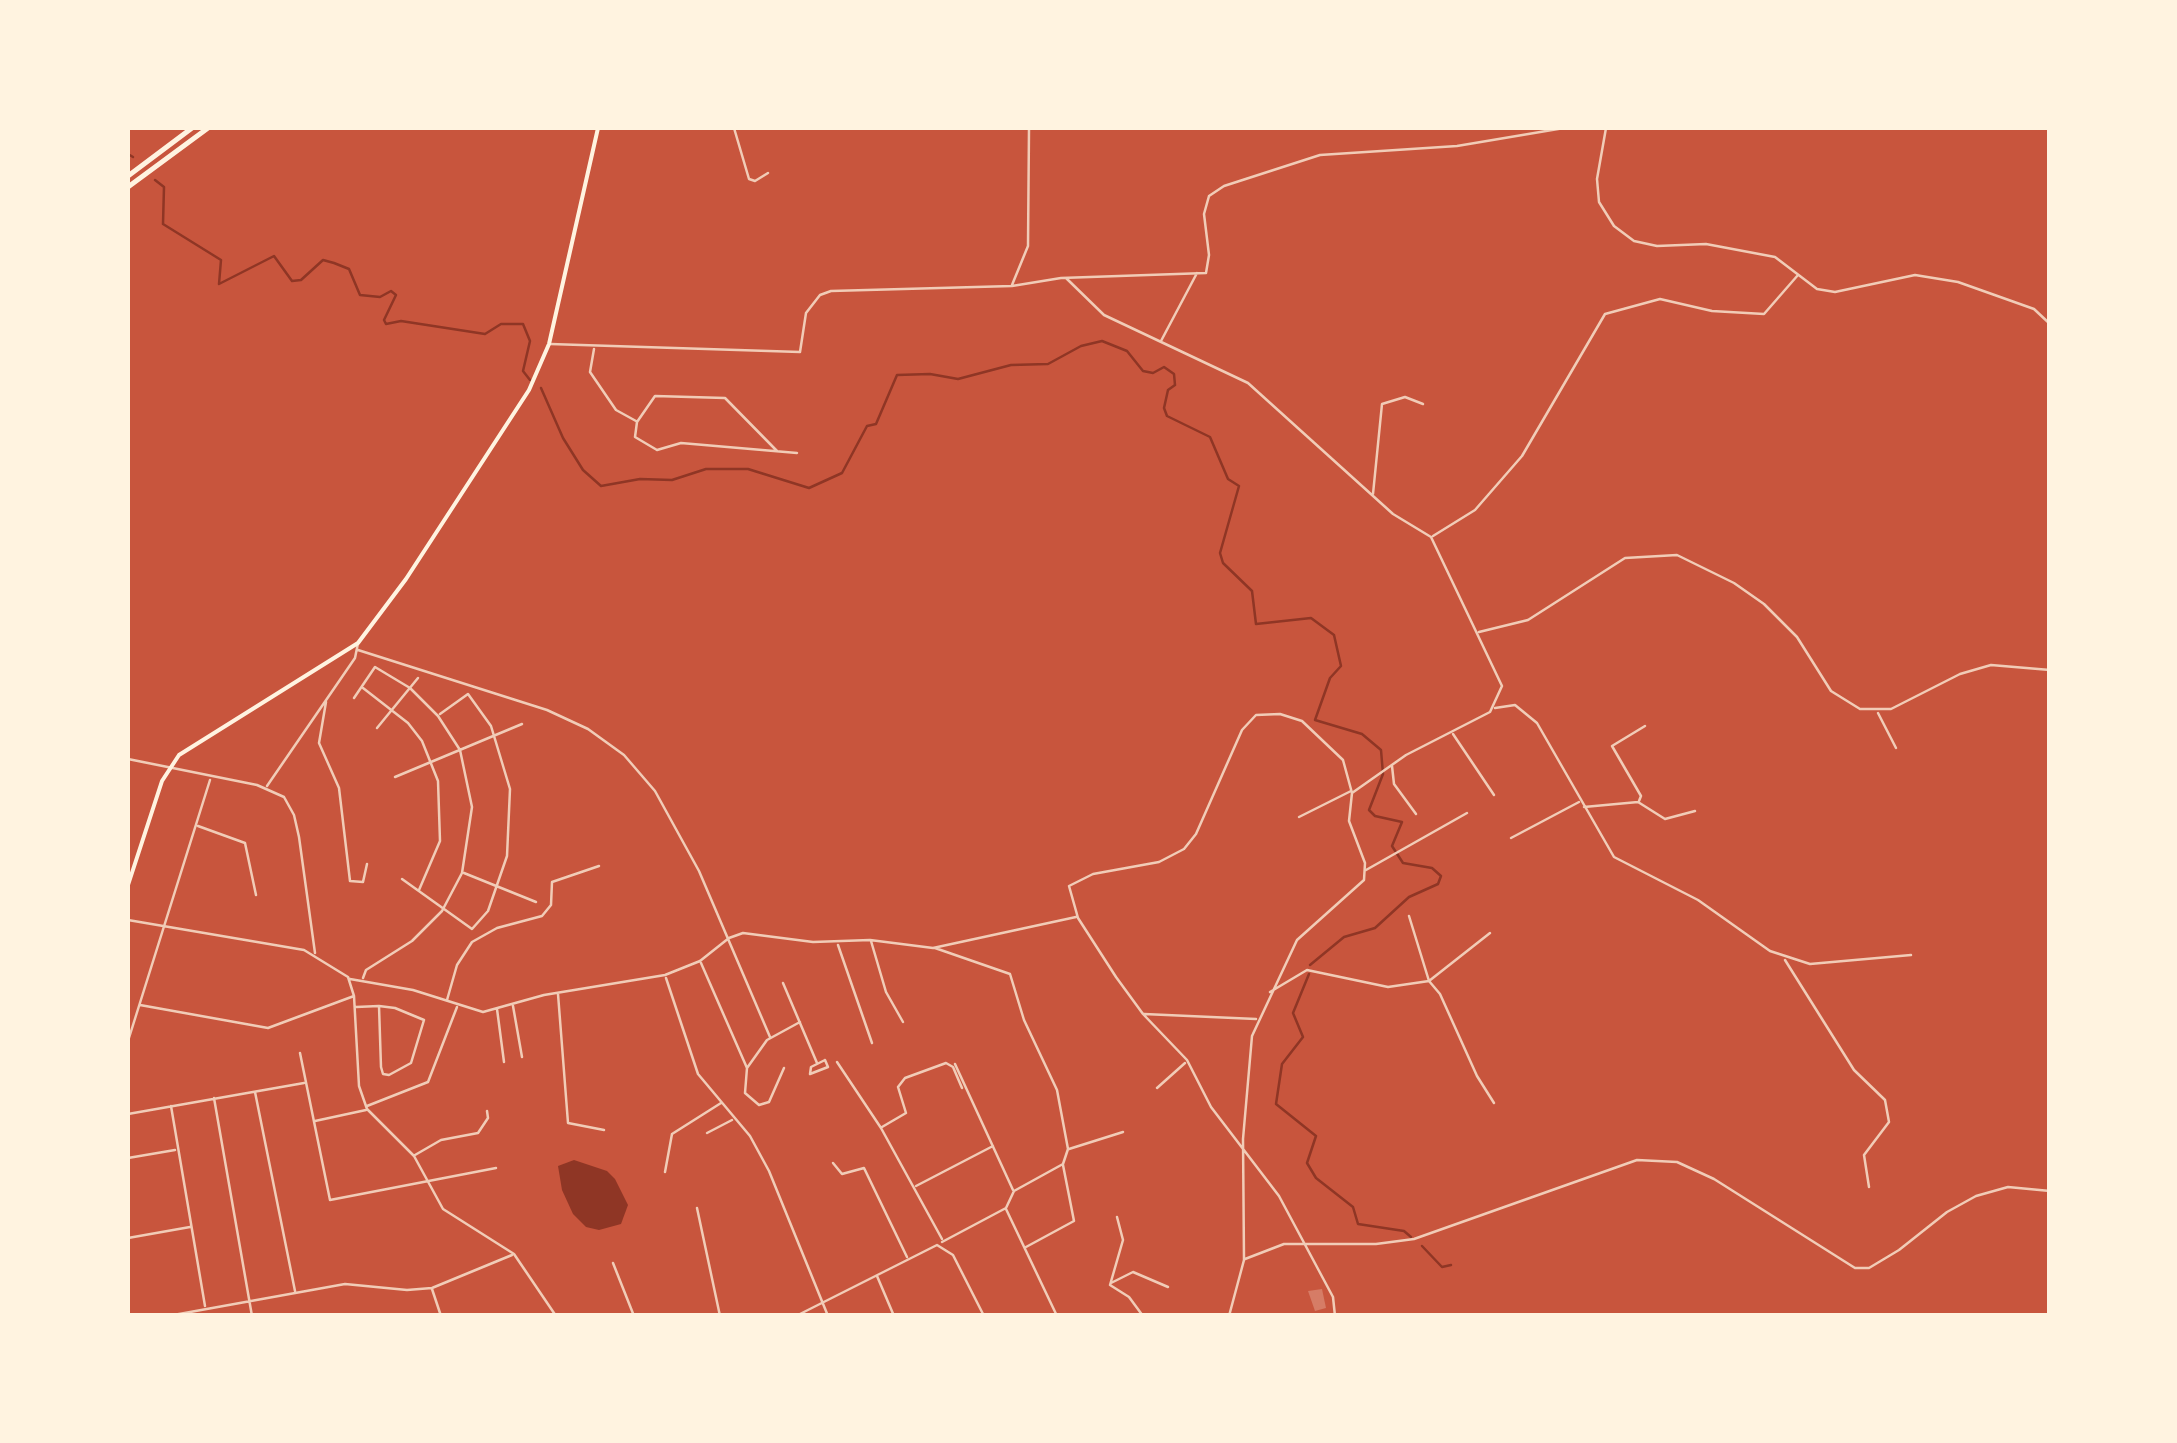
<!DOCTYPE html>
<html>
<head>
<meta charset="utf-8">
<style>
	body { margin:0 }
	#map { position:relative; width:2177px; height:1443px; overflow:hidden; background:#c8553d; font-family:"Noto Sans",sans-serif }
	canvas { display:block }
	.frame { position:absolute; inset:0; border:130px solid #fff3e0; pointer-events:none }
</style>
</head>
<body>
<div id="map">
<canvas width="2177" height="1443"></canvas>
<div class="frame"></div>
</div>
<script>
const g = document.querySelector('canvas').getContext('2d');
g.lineJoin = 'round';
function fillPath(path, color) { g.fillStyle = color; g.fill(path, 'evenodd'); }
const poly = rows => new Path2D(rows.map(r => 'M' + r).join(''));
function strokePath(path, color, width, dash) { g.strokeStyle = color; g.lineWidth = width; g.lineCap = dash ? 'butt' : 'round'; g.setLineDash(dash || []); g.stroke(path); }
const water = poly([
	[574,1160,607,1171,615,1179,628,1205,621,1224,599,1230,586,1227,573,1214,562,1190,558,1166]
]);
const stream = poly([
	[128,154,133,157],
	[155,180,164,187,163,224,221,260,219,284,274,256,292,281,301,280,323,260,334,263,349,269,360,295,380,297,391,291,396,295,384,320,386,324,401,321,485,334,501,324,523,324,530,341,523,371,530,380],
	[541,388,563,438,583,470,601,486,640,479,672,480,706,469,748,469,809,488,842,473,867,426,876,424,897,375,930,374,958,379,1011,365,1048,364,1081,346,1102,341,1127,351,1143,371,1153,373,1164,367,1174,374,1175,385,1168,390,1164,408,1167,416,1210,437,1228,479,1239,486,1220,553,1223,563,1252,591,1256,624,1311,618,1334,635,1341,666,1330,678,1315,720,1362,734,1381,750,1383,774,1369,810,1375,816,1402,822,1392,846,1403,863,1432,868,1441,876,1438,884,1409,897,1375,928,1344,937,1310,965],
	[1309,974,1293,1013,1303,1037,1282,1064,1276,1104,1316,1136,1307,1163,1316,1178,1353,1207,1358,1224,1404,1231,1411,1237],
	[1422,1246,1442,1267,1451,1265]
]);
const building = poly([
	[1322,1289,1326,1308,1315,1311,1308,1291]
]);
const minor = poly([
	[734,128,749,179,755,181,768,173],
	[1606,128,1597,179,1599,202,1614,226,1634,241,1657,246,1706,244,1775,257,1817,289,1835,292,1915,275,1958,282,2034,309,2050,324],
	[1066,278,1104,315,1248,383,1393,514,1431,537,1502,686,1490,712,1406,755,1352,793,1349,821,1365,863,1364,880,1297,940,1252,1036,1243,1139,1244,1260,1229,1316],
	[1012,285,1028,246,1029,128],
	[1161,341,1197,273],
	[550,344,800,352,806,313,820,295,831,291,1012,286,1061,278,1206,273,1209,255,1204,214,1209,196,1224,186,1320,155,1457,146,1564,128],
	[594,349,590,372,616,410,636,421],
	[777,451,725,398,655,396,637,422,635,437,657,450,681,443,797,453],
	[1373,494,1382,404,1405,397,1423,404],
	[1433,536,1475,510,1522,456,1605,314,1660,299,1712,311,1764,314,1798,275],
	[1479,632,1528,620,1625,558,1677,555,1734,583,1764,604,1797,637,1831,691,1860,709,1891,709,1960,674,1991,665,2050,670],
	[358,650,547,710,588,729,624,755,655,791,699,871,770,1037],
	[363,688,408,723,422,741,438,781,440,841,419,890],
	[354,698,375,667,410,688,438,716,460,750,472,807,462,873,442,911,412,941,366,970,363,978],
	[326,702,319,743,339,788,350,881,363,882,367,864],
	[1495,708,1515,705,1537,723,1614,857,1698,900,1770,951,1810,964,1911,955],
	[1878,713,1896,748],
	[377,728,418,678],
	[1453,734,1494,795],
	[128,759,257,785,284,797,294,815,299,837,315,953],
	[1392,766,1394,784,1416,814],
	[395,777,522,724],
	[267,786,355,658,358,643],
	[1639,801,1641,796,1612,746,1645,726],
	[1584,807,1638,802,1665,819,1695,811],
	[1299,817,1351,791],
	[198,826,245,843,256,895],
	[1511,838,1579,802],
	[1366,870,1467,813],
	[464,873,536,902],
	[402,879,472,929,488,911,507,856,510,789,491,726,468,694,440,714],
	[1409,916,1429,981,1440,994,1477,1076,1494,1103],
	[128,920,304,950,348,977,354,996,359,1086,367,1109,414,1156,443,1209,514,1254,556,1316],
	[871,941,886,992,903,1022],
	[838,945,872,1043],
	[935,948,1010,974,1024,1020,1057,1090,1068,1149,1063,1164,1014,1191,1006,1208,942,1242],
	[1785,960,1854,1070,1885,1100,1889,1122,1864,1155,1869,1187],
	[701,963,747,1068],
	[666,978,698,1074,750,1136,769,1171,828,1316],
	[350,979,413,990,483,1012,544,995,665,975,700,961,729,938,743,933,813,942,870,940,933,948,1076,917],
	[783,983,817,1063],
	[1270,992,1307,970,1388,987,1429,981,1490,933],
	[558,994,568,1123,604,1130],
	[447,1000,457,965,472,942,497,928,542,916,551,905,552,882,599,866],
	[140,1005,268,1028,354,996],
	[513,1006,522,1057],
	[356,1007,379,1006,395,1008,424,1020,411,1063,389,1075,383,1074,381,1067,379,1006],
	[497,1009,504,1062],
	[1144,1014,1256,1019],
	[128,1041,210,780],
	[300,1053,330,1200,496,1168],
	[825,1060,828,1067,810,1074,811,1067,825,1060],
	[837,1062,881,1128,942,1239],
	[955,1064,1013,1190],
	[784,1068,769,1102,759,1105,745,1093,747,1068,767,1040,800,1022],
	[1157,1088,1185,1063],
	[255,1092,295,1291],
	[214,1098,252,1316],
	[171,1106,205,1306],
	[367,1106,428,1082,457,1007],
	[128,1114,304,1083],
	[315,1121,366,1110],
	[882,1127,906,1113,898,1087,905,1078,946,1063,953,1067,962,1088],
	[707,1133,732,1120],
	[1069,1149,1123,1132],
	[415,1155,441,1140,478,1133,488,1118,487,1111],
	[128,1158,175,1150],
	[833,1163,842,1174,864,1168,907,1257],
	[665,1172,672,1134,721,1103],
	[916,1186,993,1146],
	[697,1208,720,1316],
	[1006,1209,1057,1316],
	[1117,1217,1123,1240,1110,1285,1129,1297,1143,1316],
	[128,1238,190,1227],
	[1026,1247,1074,1221,1063,1165],
	[1245,1259,1284,1244,1376,1244,1414,1239,1637,1160,1677,1162,1714,1179,1855,1268,1869,1268,1899,1250,1947,1212,1976,1196,2008,1187,2050,1191],
	[613,1263,634,1316],
	[877,1276,894,1316],
	[1111,1283,1133,1272,1168,1287],
	[432,1289,441,1316],
	[168,1316,345,1284,407,1290,432,1288,512,1255],
	[796,1316,937,1245,953,1255,984,1316],
	[1335,1316,1333,1297,1279,1196,1211,1107,1187,1060,1143,1014,1116,977,1078,918,1069,886,1093,874,1159,862,1184,849,1196,834,1242,730,1256,715,1280,714,1302,721,1343,760,1352,793]
]);
const primary = poly([
	[128,885,162,781,179,755,358,643,406,579,529,390,549,344,598,128]
]);
const trunk = poly([
	[128,176,192,128],
	[128,187,208,128]
]);
fillPath(water, '#8f3625');
strokePath(stream, '#8f3625', 2.5);
fillPath(building, '#d67c66');
strokePath(minor, '#f1ccb7', 2.5);
strokePath(primary, '#fff3e0', 4);
strokePath(trunk, '#fff3e0', 5);
</script>
</body>
</html>
